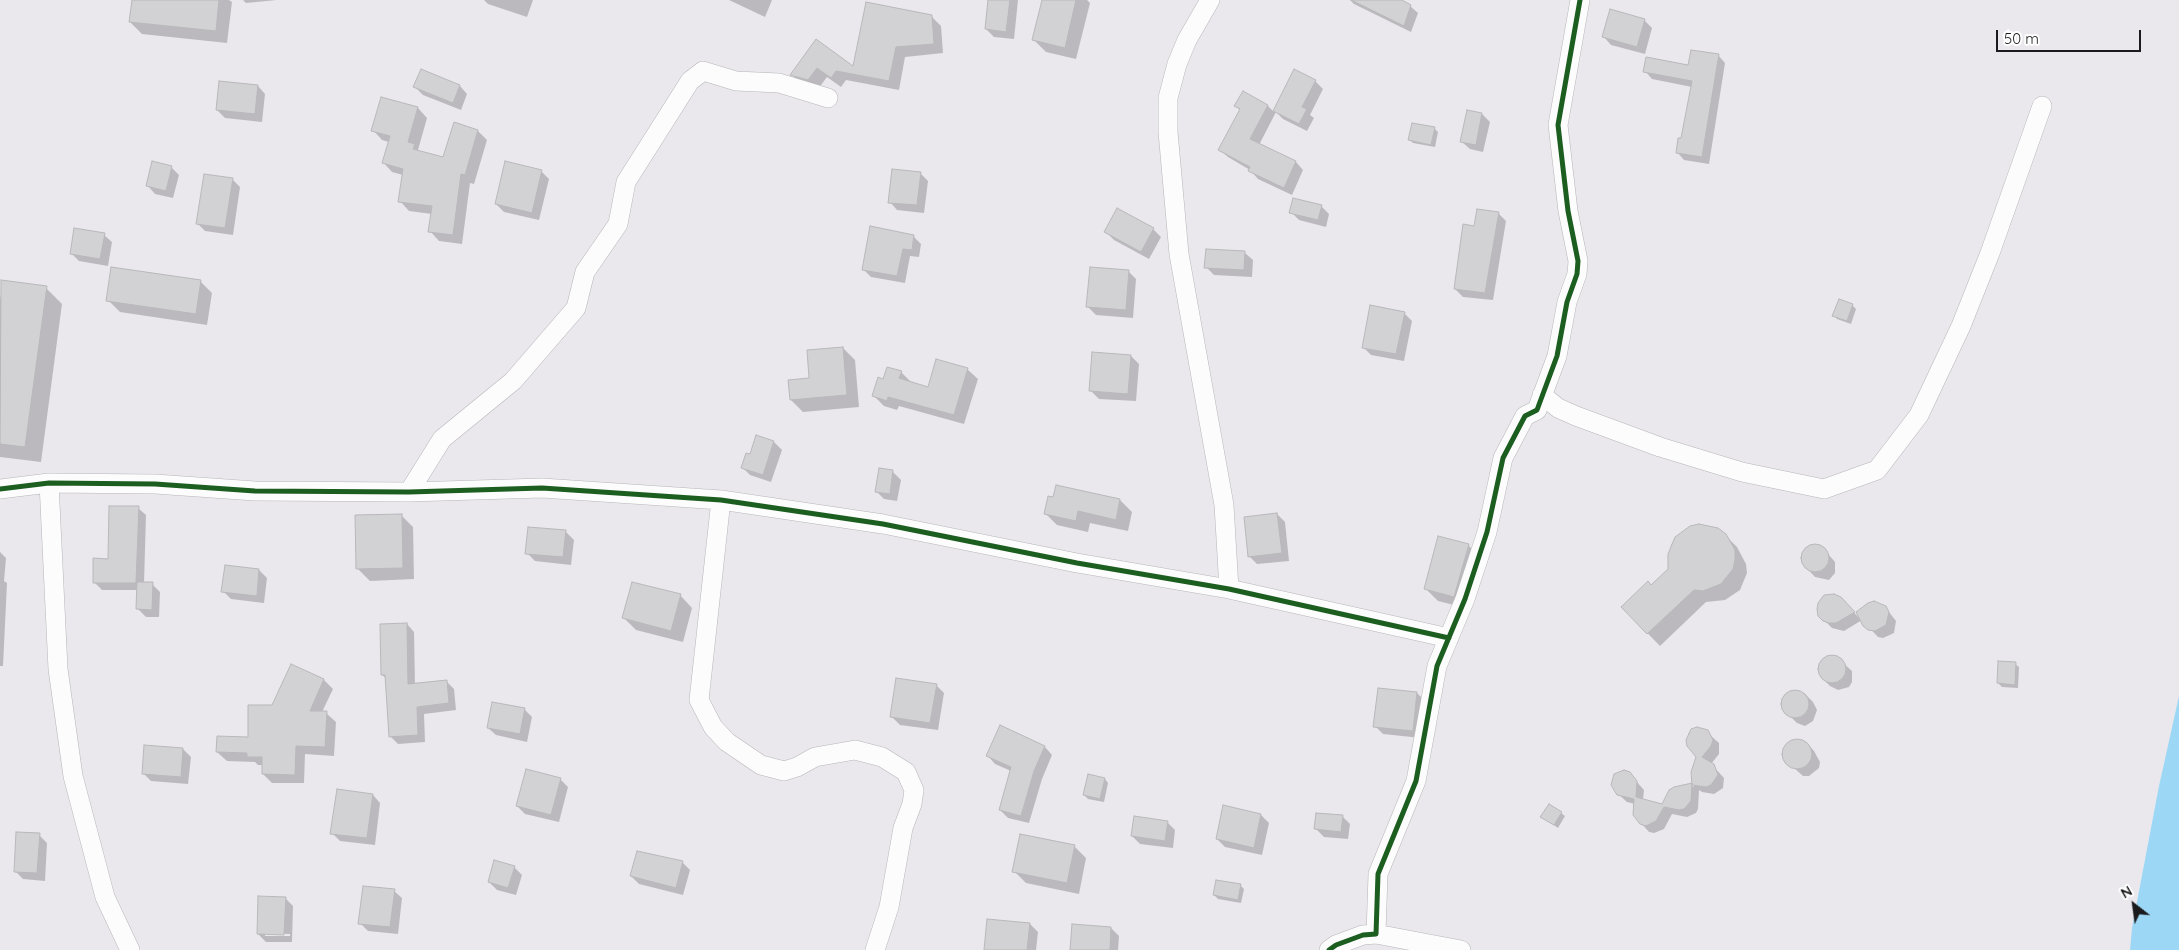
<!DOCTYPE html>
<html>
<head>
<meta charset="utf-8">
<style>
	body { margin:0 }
	#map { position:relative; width:2179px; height:950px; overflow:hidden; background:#eae8ed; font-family:Quicksand,sans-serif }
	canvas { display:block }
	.north { position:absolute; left:2109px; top:880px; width:50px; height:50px; -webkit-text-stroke:4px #fff; paint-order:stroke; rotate:330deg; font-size:14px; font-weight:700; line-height:20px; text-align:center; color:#1b1b1d }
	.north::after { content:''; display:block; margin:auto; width:18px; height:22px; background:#1b1b1d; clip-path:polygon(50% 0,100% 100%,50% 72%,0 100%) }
	.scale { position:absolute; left:1996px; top:30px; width:145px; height:22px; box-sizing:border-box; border:2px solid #1b1b1d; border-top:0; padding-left:6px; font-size:15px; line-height:18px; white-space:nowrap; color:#1b1b1d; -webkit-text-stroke:4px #fff; paint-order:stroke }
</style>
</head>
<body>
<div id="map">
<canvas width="2179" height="950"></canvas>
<div class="north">N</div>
<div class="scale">50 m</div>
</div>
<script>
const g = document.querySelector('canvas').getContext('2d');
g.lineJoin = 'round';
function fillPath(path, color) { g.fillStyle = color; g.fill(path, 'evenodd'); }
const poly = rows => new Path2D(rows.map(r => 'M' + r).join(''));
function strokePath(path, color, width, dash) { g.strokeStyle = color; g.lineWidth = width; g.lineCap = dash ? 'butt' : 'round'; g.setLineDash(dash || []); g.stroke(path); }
const water = poly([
	[2179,696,2179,950,2130,950,2132,928,2159,786]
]);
const shadow = poly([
	[133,0,229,0,232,2,227,43,142,34,130,22],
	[243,0,277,0,246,3],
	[484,0,533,0,527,17,488,4],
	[729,0,772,0,765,17],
	[990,0,1018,0,1014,39,994,37,986,29],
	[1043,0,1087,0,1090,3,1076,59,1046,52,1034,40],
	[1350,0,1400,0,1410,6,1418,13,1411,32,1354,4],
	[931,16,941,26,943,53,905,57,899,90,846,80,841,87,827,77,818,89,802,84,792,75,816,41,854,68],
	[1644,20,1652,28,1645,54,1611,45,1604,37],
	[1718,55,1725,63,1709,164,1684,160,1677,152,1682,140,1692,87,1652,79,1645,71,1689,67],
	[421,71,460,86,467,94,461,110,423,95,415,87],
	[1294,71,1315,81,1323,89,1310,115,1314,118,1307,131,1283,119,1276,112,1259,145,1296,162,1303,170,1292,195,1258,179,1250,170,1228,157,1220,150,1241,111,1236,106,1243,93,1268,106,1274,112],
	[258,86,265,94,262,122,225,118,217,110],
	[382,98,418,108,427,118,418,150,421,152,444,159,478,131,487,140,474,184,470,183,462,244,439,241,430,231,432,214,409,211,400,201,403,175,392,172,383,162,389,142,382,140,373,130],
	[1482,114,1490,122,1483,152,1470,149,1462,142],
	[1413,124,1435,129,1438,132,1435,147,1413,143,1409,139],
	[171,167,179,175,173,198,155,194,148,186],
	[541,171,549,179,539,220,504,212,496,204],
	[920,173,928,181,924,213,897,210,890,202],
	[232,179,240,187,233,235,205,231,197,223],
	[1321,206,1329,214,1326,227,1299,220,1291,212],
	[1498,213,1506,221,1493,300,1463,297,1455,289,1475,227],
	[1153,229,1161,237,1149,259,1114,240,1106,232],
	[104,235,112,242,108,266,79,261,71,253],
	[913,236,921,244,919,257,910,256,905,283,871,277,863,269],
	[1245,253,1253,260,1252,277,1214,275,1206,267],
	[1128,271,1136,279,1133,318,1096,315,1088,307],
	[200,281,212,293,207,325,120,312,108,300],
	[3,282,46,288,62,304,41,462,0,457,0,300],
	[1852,305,1856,309,1851,324,1837,319,1834,315],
	[1404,313,1412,321,1404,361,1371,355,1363,347],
	[843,348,855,360,859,407,803,412,791,400],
	[1131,356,1139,364,1136,401,1099,399,1091,391],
	[967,369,978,379,964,424,899,406,897,410,884,406,873,395,884,380,901,372,912,383,929,388],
	[757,437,774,442,782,450,771,482,750,475,742,467,750,456],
	[880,470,893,472,901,480,897,501,884,499,876,491],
	[1057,487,1120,500,1132,512,1128,531,1090,523,1088,532,1057,525,1045,513,1054,499],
	[138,508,146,515,144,584,152,584,160,592,159,617,146,617,138,609,138,590,102,590,94,582,109,560],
	[1277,514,1285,522,1289,561,1257,564,1249,556],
	[401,515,413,527,414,579,370,581,358,569],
	[1709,526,1725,535,1737,547,1746,564,1747,573,1740,590,1725,600,1706,602,1660,646,1622,607,1652,587,1670,569,1671,545,1676,538,1691,527],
	[529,528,566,532,574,540,571,565,535,561,527,553],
	[1468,545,1480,557,1466,608,1438,601,1426,589],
	[1818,546,1823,548,1835,562,1835,573,1829,580,1815,577,1803,564,1803,552,1807,548],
	[0,552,6,558,4,581,7,583,3,666,0,666],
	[226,566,259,570,267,578,264,603,231,599,223,591],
	[680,595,692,608,683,642,636,630,624,618],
	[1848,606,1860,619,1885,607,1896,621,1894,633,1883,638,1878,637,1862,620,1844,631,1832,628,1824,620],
	[407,624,414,632,415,685,446,681,454,689,456,710,424,714,425,742,398,744,390,736,387,679,382,675],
	[1835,656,1852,671,1852,682,1849,687,1838,690,1830,686,1822,678,1819,669,1824,659],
	[2015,664,2019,667,2018,688,2002,687,1998,683],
	[292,665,324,680,333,689,322,712,326,713,336,722,334,756,305,754,304,783,272,783,263,774,263,765,258,765,255,762,227,761,217,752,249,739,273,706],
	[936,685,944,693,938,730,900,725,892,717],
	[1797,691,1805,694,1813,702,1817,710,1813,721,1805,726,1797,723,1785,711,1783,699,1786,695],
	[1417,693,1425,701,1421,738,1383,734,1375,726],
	[524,709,532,717,527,742,496,735,488,728],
	[1702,728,1719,743,1719,754,1711,764,1724,778,1723,788,1714,794,1702,792,1699,790,1698,809,1696,813,1687,817,1672,814,1664,829,1654,833,1649,832,1641,823,1635,804,1627,802,1614,790,1629,773,1644,790,1643,800,1663,806,1691,785,1694,787,1693,772,1698,757,1688,745,1688,734,1692,730],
	[1797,739,1806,742,1814,751,1820,762,1819,768,1809,776,1803,776,1785,760,1784,748,1788,743],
	[1045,747,1052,755,1042,779,1029,823,1008,818,1000,810,1011,771,995,764,988,756],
	[183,749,191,757,188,784,151,781,143,773],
	[1089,775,1105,779,1108,783,1104,802,1088,799,1084,795],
	[560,779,568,787,559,822,525,814,517,806],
	[373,795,380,803,375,845,340,841,332,833],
	[1561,813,1565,816,1558,828,1542,817],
	[1261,815,1269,823,1262,855,1225,847,1217,839],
	[1342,816,1350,824,1348,839,1324,837,1316,829],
	[1167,822,1175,830,1173,848,1140,844,1132,836],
	[39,835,47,843,45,881,23,879,15,871],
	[1074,846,1086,858,1079,894,1026,883,1014,871],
	[638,851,682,862,690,870,683,895,639,884,631,876],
	[514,867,522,875,516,895,497,890,489,882],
	[1240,885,1244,889,1241,903,1218,899,1214,895],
	[394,891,402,898,398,934,368,931,360,923],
	[285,898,293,906,292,942,266,942,258,934],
	[265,933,290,934,290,936,265,936],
	[1030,924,1038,932,1036,950,985,950],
	[1111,928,1119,936,1118,950,1072,950]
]);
const building = poly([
	[132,0,219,0,216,31,129,22,132,0],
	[988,0,1010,0,1006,32,985,29,988,0],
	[1042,0,1076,0,1065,48,1032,40,1042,0],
	[1351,0,1402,0,1411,5,1404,26,1351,0],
	[866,2,932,15,934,44,896,47,889,81,836,71,831,78,817,68,808,80,790,75,816,39,853,66,866,2],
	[1610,9,1645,19,1637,47,1602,37,1610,9],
	[1691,50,1719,54,1702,157,1676,153,1678,138,1681,138,1692,81,1643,72,1646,57,1688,65,1691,50],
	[421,69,460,85,453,103,413,87,421,69],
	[1294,69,1316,80,1302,107,1307,109,1299,124,1273,111,1294,69],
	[219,81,258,85,255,114,216,110,219,81],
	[1243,91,1268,105,1250,139,1296,161,1284,188,1248,171,1250,167,1218,150,1240,109,1234,106,1243,91],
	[381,97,418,107,408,142,415,144,413,149,443,157,454,122,478,130,465,175,461,174,453,235,428,232,432,206,398,202,403,169,382,163,390,136,371,131,381,97],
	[1467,110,1482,113,1476,145,1460,142,1467,110],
	[1412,123,1435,127,1431,145,1408,140,1412,123],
	[152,161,172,166,166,191,146,186,152,161],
	[505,161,542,170,532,213,495,204,505,161],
	[892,169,921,172,917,205,888,203,892,169],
	[204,174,233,178,225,228,196,224,204,174],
	[1293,198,1322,205,1318,220,1289,213,1293,198],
	[1117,208,1154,228,1141,252,1104,232,1117,208],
	[1477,209,1499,212,1485,293,1454,289,1463,224,1474,226,1477,209],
	[870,226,914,235,912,250,903,249,897,276,862,270,870,226],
	[74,228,105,233,100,259,70,254,74,228],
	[1206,249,1245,251,1244,270,1204,268,1206,249],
	[111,267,201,280,196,314,106,301,111,267],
	[1090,267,1129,270,1126,310,1086,307,1090,267],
	[1,280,47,286,25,447,0,444,1,280],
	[1839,299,1853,304,1847,321,1832,316,1839,299],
	[1370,305,1405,312,1396,354,1362,348,1370,305],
	[843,347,847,395,790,400,788,380,809,378,807,350,843,347],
	[1092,352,1131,355,1128,394,1089,391,1092,352],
	[936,359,968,368,954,415,888,397,887,401,872,396,878,377,883,379,887,367,902,371,899,378,928,387,936,359],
	[756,435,774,441,763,475,741,468,746,453,750,454,756,435],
	[879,468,893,470,890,494,875,492,879,468],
	[1056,485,1120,499,1116,520,1078,511,1076,521,1044,514,1048,496,1053,497,1056,485],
	[109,506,139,506,136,583,93,583,93,558,108,559,109,506],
	[1277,513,1282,553,1248,557,1244,517,1277,513],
	[402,514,403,568,356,569,355,515,402,514],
	[1699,524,1718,528,1726,534,1735,550,1735,560,1733,569,1721,584,1703,591,1694,590,1647,634,1621,607,1648,581,1651,585,1668,569,1668,554,1675,537,1690,526,1699,524],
	[528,527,566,530,563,557,525,554,528,527],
	[1438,536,1469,544,1454,597,1424,589,1438,536],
	'1801 558a14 14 0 1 1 28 0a14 14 0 1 1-28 0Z',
	[225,565,259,569,257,596,221,592,225,565],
	[137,582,153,582,152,610,136,609,137,582],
	[632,582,681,594,671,631,622,618,632,582],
	[1834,594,1841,597,1855,612,1836,623,1829,623,1823,621,1818,616,1817,609,1818,603,1824,595,1834,594],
	[1874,601,1886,606,1889,612,1886,625,1875,631,1868,630,1863,626,1856,612,1868,603,1874,601],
	[407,623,408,684,447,680,449,703,417,707,418,735,389,737,385,675,381,675,380,624,407,623],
	'1818 669a14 14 0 1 1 28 0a14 14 0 1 1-28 0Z',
	[1998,661,2016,662,2015,685,1997,683,1998,661],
	[291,664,324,679,310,711,327,711,325,747,296,746,295,775,262,774,262,757,247,757,247,753,216,752,217,736,248,737,248,705,272,705,291,664],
	[896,678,937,684,930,723,890,717,896,678],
	[1378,688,1417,692,1413,731,1373,727,1378,688],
	'1781 704a14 14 0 1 1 28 0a14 14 0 1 1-28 0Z',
	[492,702,525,708,520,734,487,728,492,702],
	[1000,725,1045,746,1034,771,1021,816,999,810,1011,767,986,756,1000,725],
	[1697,727,1708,730,1713,740,1711,746,1702,757,1714,764,1718,775,1711,785,1706,787,1692,785,1691,772,1696,757,1687,746,1686,740,1691,729,1697,727],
	'1782 754a15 15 0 1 1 30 0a15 15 0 1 1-30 0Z',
	[144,745,183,748,181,777,142,774,144,745],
	[526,769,561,778,551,815,516,806,526,769],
	[1624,770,1630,772,1637,781,1636,797,1662,804,1669,790,1674,787,1692,783,1691,801,1684,809,1679,810,1664,807,1656,821,1646,826,1640,824,1633,815,1634,799,1617,795,1611,785,1614,774,1624,770],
	[1088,774,1105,778,1100,799,1083,795,1088,774],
	[337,789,373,794,367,838,330,834,337,789],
	[1549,804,1562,812,1554,825,1540,817,1549,804],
	[1223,805,1261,814,1254,848,1216,839,1223,805],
	[1316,813,1343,815,1341,832,1314,829,1316,813],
	[1134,816,1168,821,1165,841,1131,836,1134,816],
	[16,832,40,833,37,873,14,872,16,832],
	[1020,834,1075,845,1067,883,1012,872,1020,834],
	[637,851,683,861,676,888,630,876,637,851],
	[494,860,515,866,508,888,488,882,494,860],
	[1216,880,1241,884,1238,900,1213,895,1216,880],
	[363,886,395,889,390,927,358,924,363,886],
	[258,896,286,897,284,935,257,934,258,896],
	[987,919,1030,923,1027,950,984,950,987,919],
	[1072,924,1111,927,1110,950,1070,950,1072,924]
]);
const street = poly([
	[1210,0,1187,40,1177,64,1168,98,1168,132,1179,254,1224,505,1229,589],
	[1542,395,1558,408,1576,416,1660,447,1742,472,1824,489,1877,470,1919,415,1961,326,1990,253,2042,106],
	[49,483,58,669,73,776,105,897,130,950],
	[0,489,49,483,155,484,255,491,409,492,542,488,721,500,883,524,1077,563,1229,589,1449,638],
	[409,492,442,439,513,381,576,308,585,272,618,224,626,182,690,81,703,71,736,81,779,83,828,98],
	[721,500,699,700,713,727,727,742,761,765,784,771,797,767,815,757,855,750,882,757,906,772,914,790,912,804,903,828,889,907,875,950],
	[1376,934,1461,950],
	[1329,950,1336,945,1363,935,1376,934,1378,874,1416,781,1437,666,1465,599,1487,532,1503,458,1525,416,1537,410,1557,356,1567,302,1577,274,1578,261,1568,211,1558,125,1580,0]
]);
const cycleway = poly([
	[0,489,49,483,155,484,255,491,409,492,542,488,721,500,883,524,1077,563,1229,589,1449,638],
	[1329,950,1336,945,1363,935,1376,934,1378,874,1416,781,1437,666,1465,599,1487,532,1503,458,1525,416,1537,410,1557,356,1567,302,1577,274,1578,261,1568,211,1558,125,1580,0]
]);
fillPath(water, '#9cd8f6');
fillPath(shadow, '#0003');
fillPath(building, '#d2d1d4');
strokePath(building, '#b8b7ba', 1);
strokePath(street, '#b7b5b9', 20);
strokePath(street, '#fcfcfc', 19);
strokePath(cycleway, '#1b5e20', 5);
</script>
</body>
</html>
